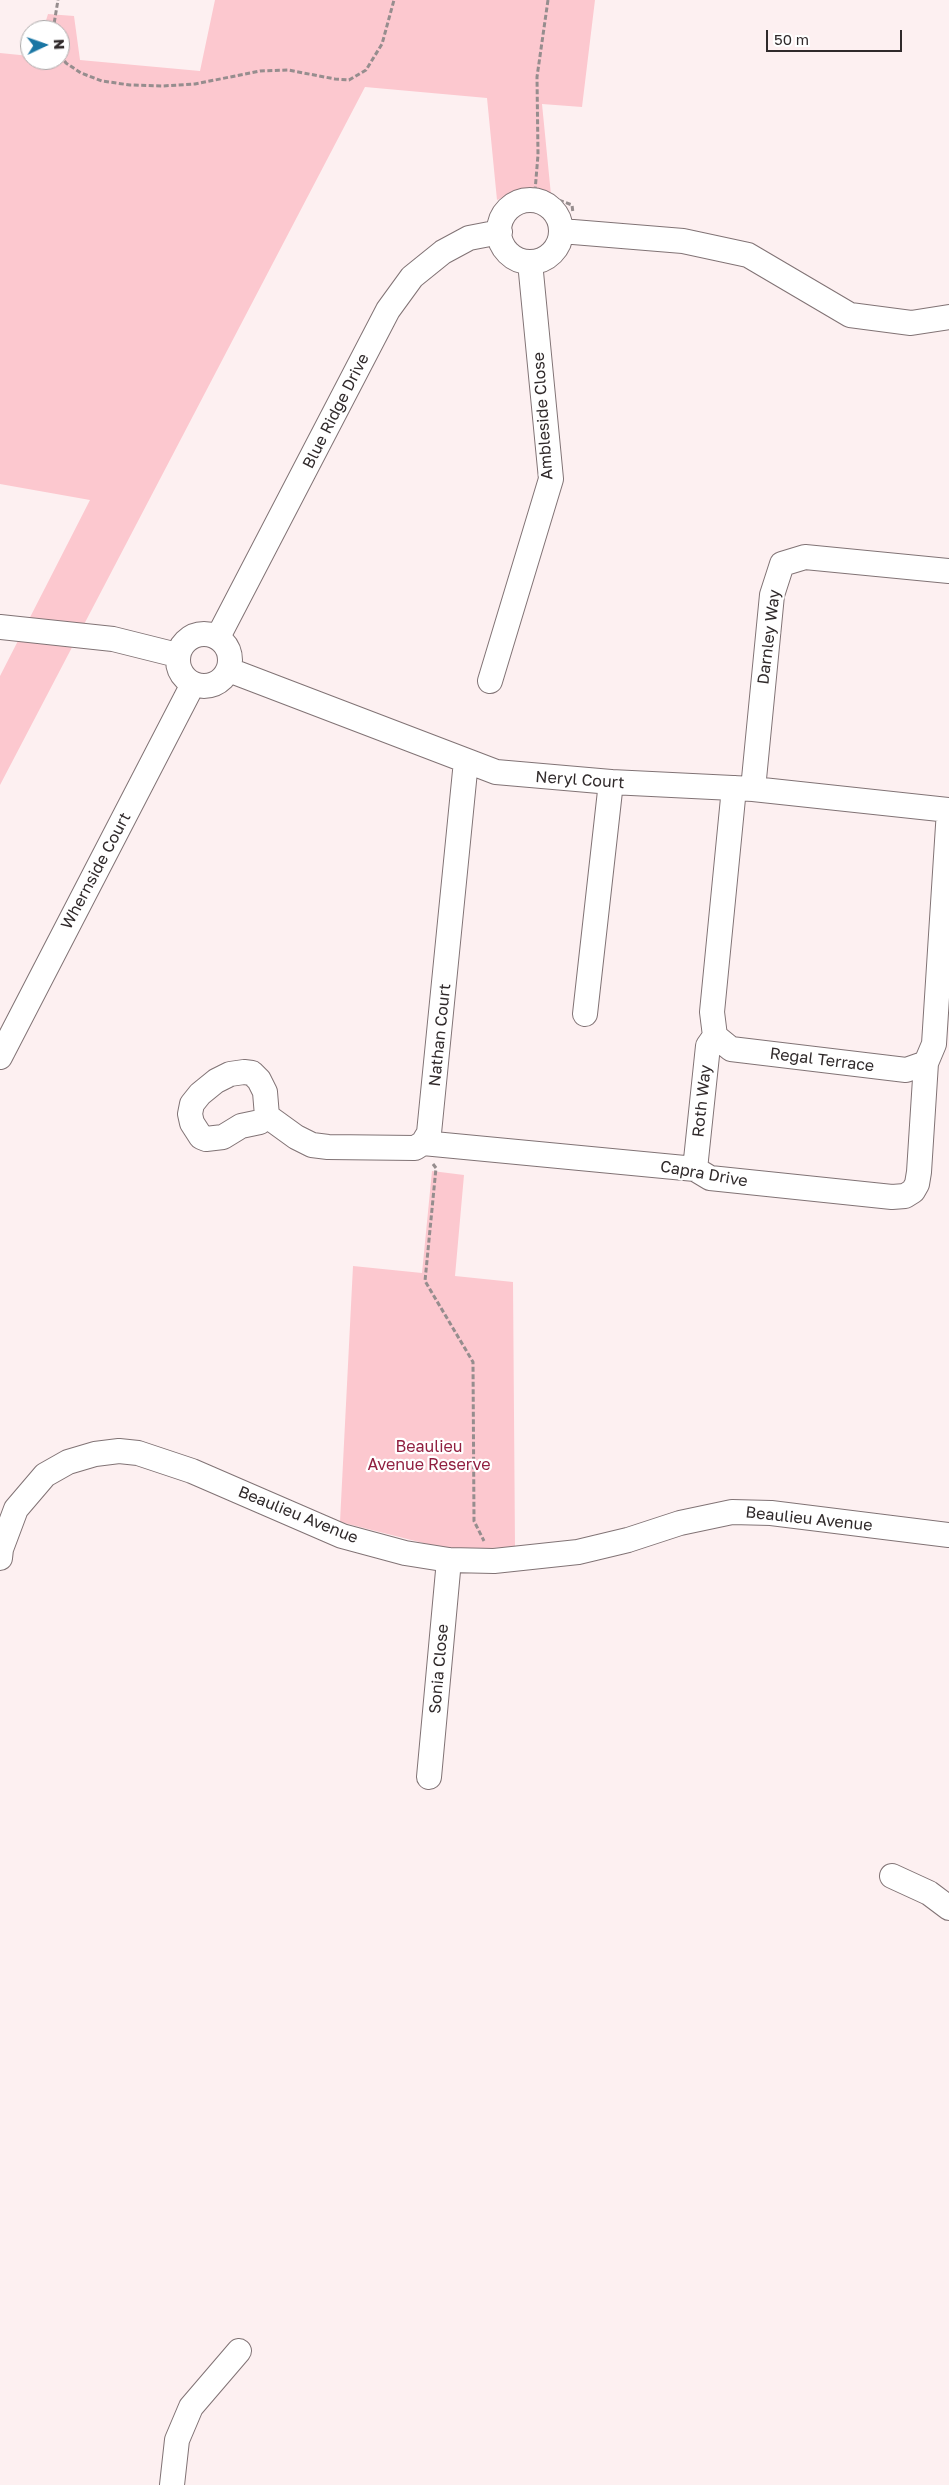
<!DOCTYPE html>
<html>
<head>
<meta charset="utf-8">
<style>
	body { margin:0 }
	#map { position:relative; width:949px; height:2485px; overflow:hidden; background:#fdf0f1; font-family:"Golos Text",sans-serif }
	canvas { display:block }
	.north { position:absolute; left:20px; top:20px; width:50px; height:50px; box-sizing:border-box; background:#fff; border:1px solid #acaaaa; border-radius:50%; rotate:87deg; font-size:14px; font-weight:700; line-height:20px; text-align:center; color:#302a2b }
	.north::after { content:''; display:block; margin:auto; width:18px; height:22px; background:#1976a4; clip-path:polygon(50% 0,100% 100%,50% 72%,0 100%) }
	.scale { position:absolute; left:766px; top:30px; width:136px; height:22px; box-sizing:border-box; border:2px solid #302a2b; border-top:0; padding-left:6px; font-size:15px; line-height:18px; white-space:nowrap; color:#302a2b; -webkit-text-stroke:4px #fff; paint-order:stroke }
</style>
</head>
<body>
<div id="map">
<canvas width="949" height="2485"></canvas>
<div class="north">N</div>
<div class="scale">50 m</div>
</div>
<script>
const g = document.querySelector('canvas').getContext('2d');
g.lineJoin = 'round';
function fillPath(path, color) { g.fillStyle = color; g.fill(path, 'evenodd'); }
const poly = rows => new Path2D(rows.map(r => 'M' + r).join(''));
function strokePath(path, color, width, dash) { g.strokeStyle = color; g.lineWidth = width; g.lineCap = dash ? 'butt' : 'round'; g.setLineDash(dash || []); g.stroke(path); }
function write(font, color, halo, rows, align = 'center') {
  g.font = font + ' "Golos Text",sans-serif'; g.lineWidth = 4.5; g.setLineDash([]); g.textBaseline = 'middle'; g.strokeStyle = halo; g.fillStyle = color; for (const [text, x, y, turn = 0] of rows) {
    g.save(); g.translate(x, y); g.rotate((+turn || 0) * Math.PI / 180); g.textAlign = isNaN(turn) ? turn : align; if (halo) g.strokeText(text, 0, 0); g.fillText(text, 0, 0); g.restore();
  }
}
const green = poly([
	[215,0,595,0,582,107,542,104,551,195,524,188,497,200,487,98,365,87,0,785,0,676,90,500,0,484,0,53,30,56,30,60,60,60,60,30,43,30,48,14,74,16,80,60,200,71],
	[432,1171,464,1175,455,1276,513,1282,515,1547,463,1549,435,1546,340,1522,353,1266,422,1273]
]);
const path = poly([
	[548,0,537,77,538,155,535,191,572,205,573,213],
	[53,30,58,0],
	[60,55,66,63,81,73,102,81,130,85,162,86,195,84,260,71,288,70,335,79,349,80,366,70,382,44,394,0],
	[433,1164,436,1168,425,1281,473,1362,474,1521,484,1541]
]);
const minor = poly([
	'499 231a31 31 0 1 1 62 0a31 31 0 1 1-62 0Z',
	[561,231,683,241,748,255,850,315,911,323,949,317],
	[0,627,113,639,177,655],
	'178 660a26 26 0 1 1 52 0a26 26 0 1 1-52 0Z',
	[218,637,388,310,412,277,443,252,469,238,500,232],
	[229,670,496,772,611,782,753,789,949,810],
	[490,681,551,479,530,262],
	[734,788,712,1012,715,1036,731,1049,906,1070,926,1063,934,1044,949,810],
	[753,789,772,595,782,564,805,557,949,571],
	[585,1014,611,782],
	[0,1057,193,684],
	[244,1072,252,1073,259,1080,265,1092,267,1116,260,1122,241,1126,223,1137,206,1139,201,1137,192,1123,190,1114,192,1104,200,1094,216,1081,230,1074,244,1072],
	[267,1116,296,1137,312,1145,328,1147,415,1148,423,1143,429,1133,466,761],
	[423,1143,695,1169,710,1178,892,1197,905,1196,913,1191,917,1184,919,1172,926,1063],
	[695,1169,708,1046,715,1036],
	[0,1558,1,1549,16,1509,45,1475,68,1462,95,1454,119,1451,138,1453,192,1471,342,1536,405,1553,449,1560,494,1561,578,1552,628,1540,680,1523,732,1512,771,1513,949,1535],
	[429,1777,449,1560],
	[892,1876,929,1893,949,1908],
	[172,2485,177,2440,191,2407,239,2351]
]);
const streetNames = [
	["Blue Ridge Drive",336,411,-63],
	["Ambleside Close",543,416,-94],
	["Darnley Way",769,637,-83],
	["Neryl Court",580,780,4],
	["Whernside Court",96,871,-62],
	["Nathan Court",440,1035,-84],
	["Regal Terrace",822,1060,7],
	["Roth Way",702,1101,-84],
	["Capra Drive",704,1174,10],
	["Beaulieu Avenue",298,1515,22],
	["Beaulieu Avenue",809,1519,6],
	["Sonia Close",439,1669,-85]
];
const parkNames = [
	["Beaulieu",429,1447],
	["Avenue Reserve",429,1465]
];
fillPath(green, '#fcc8cf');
strokePath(minor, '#817375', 26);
strokePath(path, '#968d8e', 3, [5, 2.5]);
strokePath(minor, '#fff', 24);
write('16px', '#302a2b', '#fff', streetNames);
write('16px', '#901f40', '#fff', parkNames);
</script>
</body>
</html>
